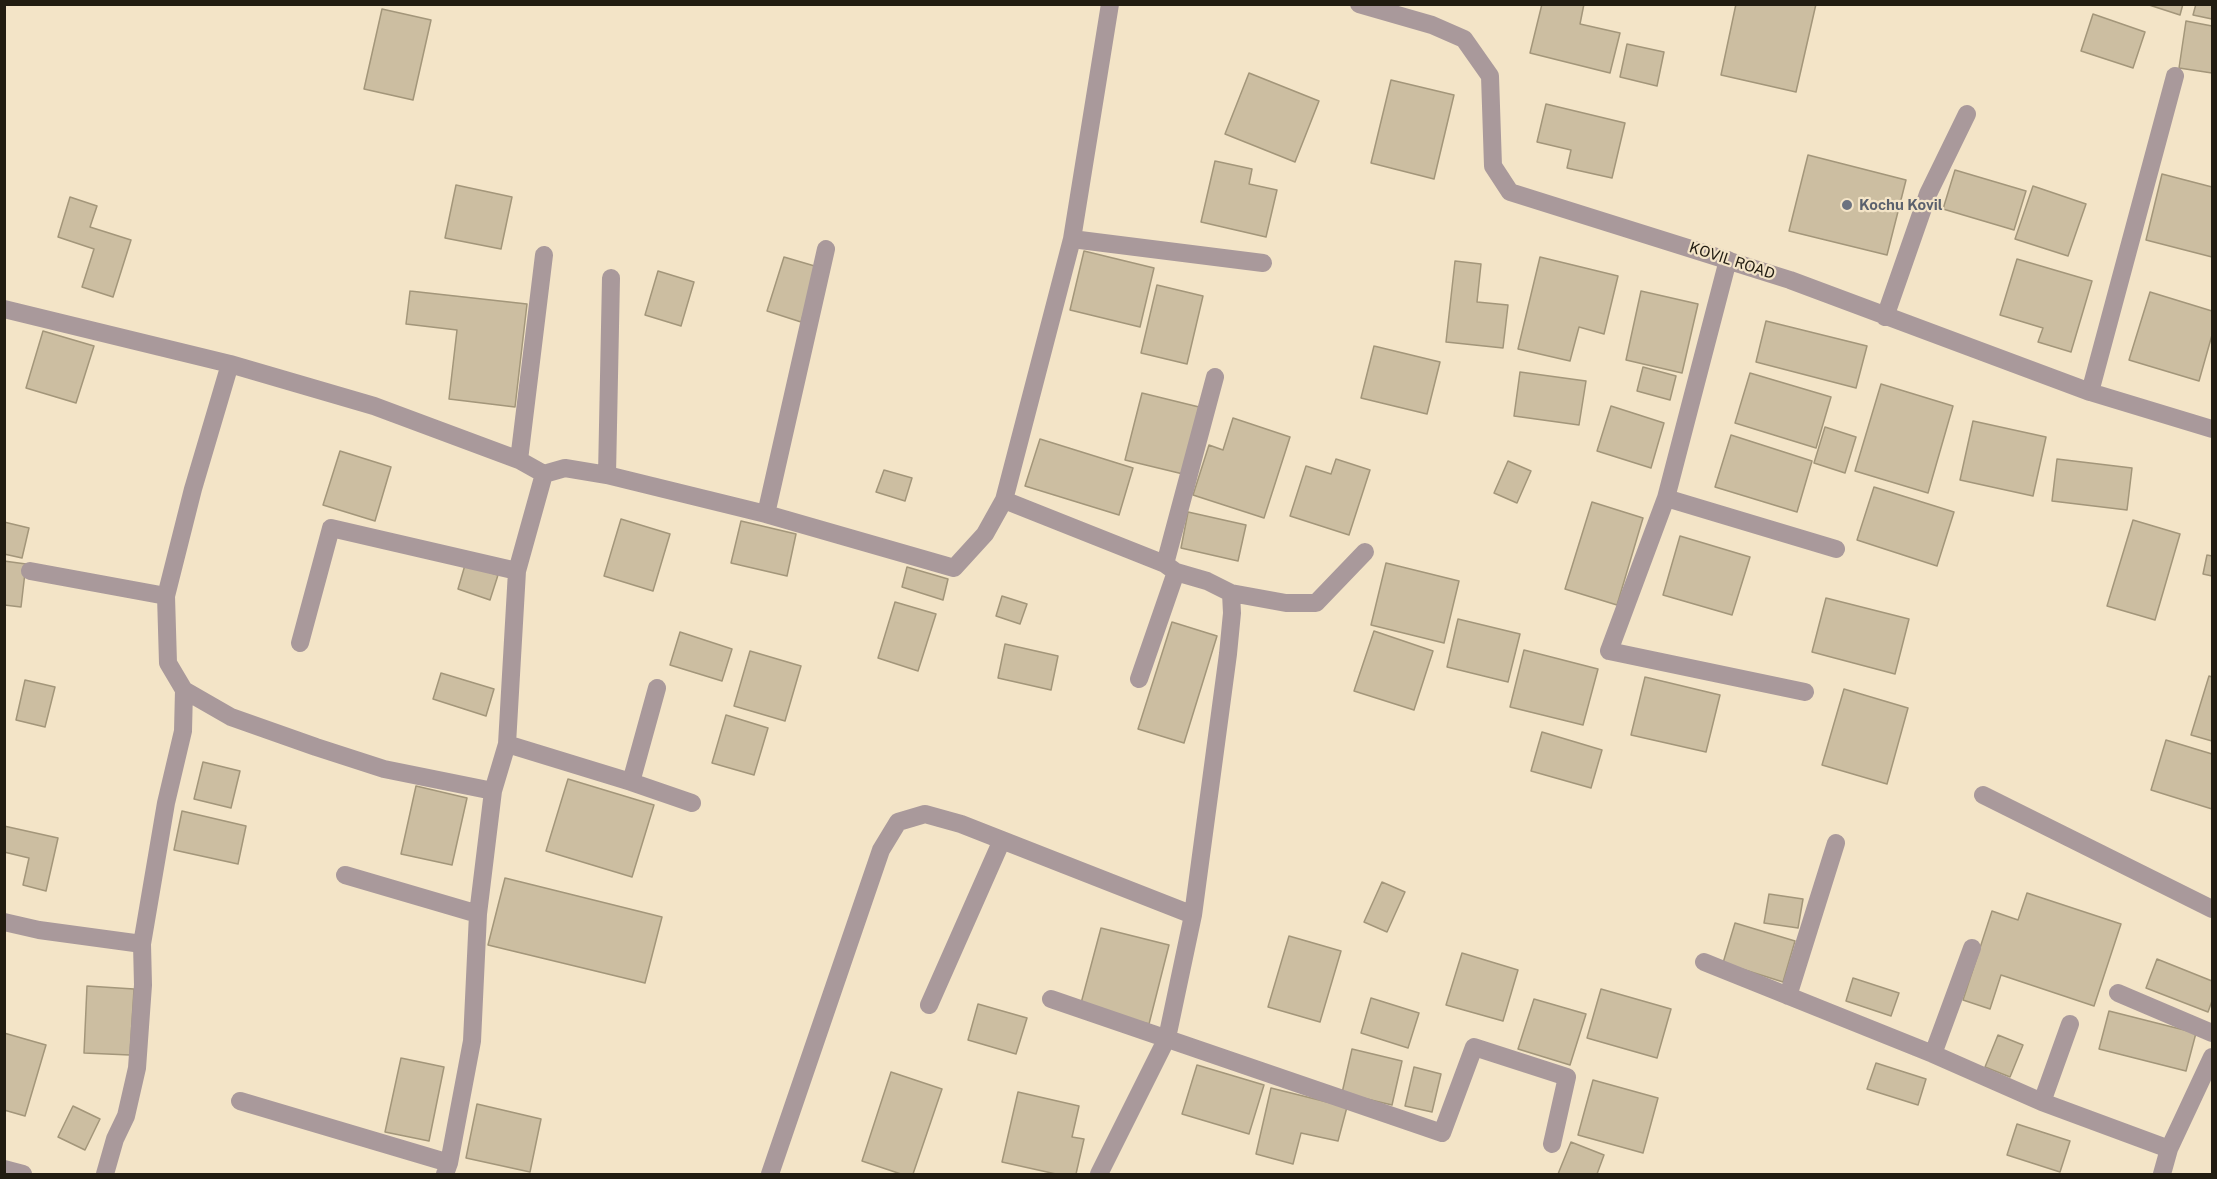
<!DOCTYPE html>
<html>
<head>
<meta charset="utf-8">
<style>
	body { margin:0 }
	#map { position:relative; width:2217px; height:1179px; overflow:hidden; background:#f3e4c7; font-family:"Public Sans",sans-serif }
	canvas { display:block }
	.frame { position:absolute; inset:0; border:6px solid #211c11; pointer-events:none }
</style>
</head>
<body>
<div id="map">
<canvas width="2217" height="1179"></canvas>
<div class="frame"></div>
</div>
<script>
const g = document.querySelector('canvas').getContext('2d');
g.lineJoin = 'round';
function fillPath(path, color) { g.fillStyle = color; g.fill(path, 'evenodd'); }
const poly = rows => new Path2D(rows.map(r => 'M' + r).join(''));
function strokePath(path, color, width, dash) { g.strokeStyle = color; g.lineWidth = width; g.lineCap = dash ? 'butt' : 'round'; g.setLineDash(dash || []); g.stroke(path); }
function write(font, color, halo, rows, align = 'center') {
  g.font = font + ' "Public Sans",sans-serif'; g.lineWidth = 4.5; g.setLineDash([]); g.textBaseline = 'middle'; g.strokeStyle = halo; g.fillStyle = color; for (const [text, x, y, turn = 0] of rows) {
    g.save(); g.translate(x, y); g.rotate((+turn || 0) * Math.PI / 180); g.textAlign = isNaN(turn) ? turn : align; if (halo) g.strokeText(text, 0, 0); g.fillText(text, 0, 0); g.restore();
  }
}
const building = poly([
	[1542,4,1584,4,1580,24,1620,33,1610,73,1530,53,1542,4],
	[1736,4,1816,4,1796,92,1721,75,1736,4],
	[2146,4,2183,4,2180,15,2146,4],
	[2196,4,2212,4,2212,19,2193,15,2196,4],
	[382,9,431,20,413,100,364,89,382,9],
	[2093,14,2145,32,2133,68,2081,51,2093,14],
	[2186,21,2212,26,2212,73,2179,68,2186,21],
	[1627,44,1664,52,1657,86,1620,77,1627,44],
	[1249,73,1319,101,1295,162,1225,134,1249,73],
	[1391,80,1454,95,1434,179,1371,163,1391,80],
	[1546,104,1625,123,1612,178,1567,168,1571,150,1537,142,1546,104],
	[1808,155,1906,180,1887,255,1789,231,1808,155],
	[1215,161,1252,169,1249,184,1277,190,1266,237,1201,222,1215,161],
	[1955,170,2026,191,2014,230,1943,209,1955,170],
	[2162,174,2212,187,2212,257,2146,240,2162,174],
	[456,185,512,197,501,249,445,238,456,185],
	[2033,186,2086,204,2068,256,2015,239,2033,186],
	[70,197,97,206,90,227,131,240,113,297,82,287,94,249,58,237,70,197],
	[1084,251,1154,268,1140,327,1070,310,1084,251],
	[784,257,818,267,801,322,767,311,784,257],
	[1540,257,1618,276,1604,334,1579,327,1570,361,1518,349,1540,257],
	[2017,259,2092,281,2071,352,2038,342,2043,328,2000,315,2017,259],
	[1455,261,1481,264,1477,302,1508,305,1503,348,1446,342,1455,261],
	[658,271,694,282,681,326,645,315,658,271],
	[1157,285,1203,296,1187,364,1141,353,1157,285],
	[410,291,527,304,515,407,449,399,457,330,406,324,410,291],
	[1641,291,1698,304,1682,373,1626,360,1641,291],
	[2150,292,2212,311,2212,335,2199,381,2129,360,2150,292],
	[1766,321,1867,346,1856,388,1756,362,1766,321],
	[43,331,94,346,76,403,26,388,43,331],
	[1374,346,1440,362,1427,414,1361,398,1374,346],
	[1643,367,1676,376,1670,400,1637,391,1643,367],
	[1520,372,1586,381,1579,425,1514,416,1520,372],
	[1750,373,1831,397,1816,448,1735,423,1750,373],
	[1881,384,1953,406,1928,493,1855,471,1881,384],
	[1142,393,1199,407,1183,474,1125,460,1142,393],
	[1611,406,1664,423,1651,468,1597,451,1611,406],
	[1233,418,1290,437,1264,518,1193,495,1209,445,1223,450,1233,418],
	[1973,421,2046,437,2033,496,1960,480,1973,421],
	[1825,427,1856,437,1845,473,1814,463,1825,427],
	[1731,435,1812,461,1797,512,1715,487,1731,435],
	[1040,439,1133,468,1119,515,1025,486,1040,439],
	[340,451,391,467,375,521,323,505,340,451],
	[1336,459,1370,470,1349,535,1290,516,1306,466,1331,474,1336,459],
	[2057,459,2132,468,2127,510,2052,501,2057,459],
	[1508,461,1531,471,1517,503,1494,493,1508,461],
	[884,470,912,478,905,501,876,492,884,470],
	[1874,487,1954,512,1937,566,1857,540,1874,487],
	[1592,502,1643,518,1617,605,1565,589,1592,502],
	[1188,512,1246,525,1238,561,1181,548,1188,512],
	[621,519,670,534,653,591,604,576,621,519],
	[2133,520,2180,534,2155,620,2107,606,2133,520],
	[741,521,796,534,787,576,731,563,741,521],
	[4,522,29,528,22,558,4,554,4,522],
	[1680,536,1750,557,1732,615,1663,595,1680,536],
	[2207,555,2212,556,2212,576,2203,574,2207,555],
	[4,561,26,564,21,607,4,605,4,561],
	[1386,563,1459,581,1444,643,1371,625,1386,563],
	[465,565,498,575,490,600,458,589,465,565],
	[907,567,948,579,943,600,902,587,907,567],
	[1002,596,1027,604,1020,624,996,616,1002,596],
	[1826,598,1909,619,1895,674,1812,652,1826,598],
	[895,602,936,614,918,671,878,658,895,602],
	[1458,619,1520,634,1508,682,1447,667,1458,619],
	[1172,622,1217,636,1184,743,1138,729,1172,622],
	[1374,631,1433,651,1414,710,1354,691,1374,631],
	[680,632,732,649,722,681,670,665,680,632],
	[1005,644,1058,656,1051,690,998,678,1005,644],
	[1524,650,1598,669,1583,725,1510,707,1524,650],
	[750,651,801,666,785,721,734,706,750,651],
	[441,673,494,689,486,716,433,699,441,673],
	[2209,676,2212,677,2212,741,2191,735,2209,676],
	[1645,677,1720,695,1706,752,1631,735,1645,677],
	[25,680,55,687,45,727,16,720,25,680],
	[1844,689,1908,708,1887,784,1822,765,1844,689],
	[726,715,768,728,754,775,712,763,726,715],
	[1542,732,1602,750,1591,788,1531,771,1542,732],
	[2166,740,2212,754,2212,809,2151,790,2166,740],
	[203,762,240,771,231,808,194,799,203,762],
	[568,779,654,805,632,877,546,851,568,779],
	[416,786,467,798,452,865,401,854,416,786],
	[182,811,246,826,238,864,174,850,182,811],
	[4,826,58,838,46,891,23,885,29,858,4,852,4,826],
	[505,878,662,917,645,983,488,945,505,878],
	[1382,882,1405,892,1387,932,1364,922,1382,882],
	[2027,893,2121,924,2094,1006,2001,975,1990,1009,1963,1000,1992,911,2018,920,2027,893],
	[1769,894,1803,899,1798,928,1764,923,1769,894],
	[1735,923,1795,941,1783,982,1723,963,1735,923],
	[1101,928,1169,945,1149,1024,1080,1007,1101,928],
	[1289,936,1341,951,1320,1022,1268,1007,1289,936],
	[1462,953,1518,970,1503,1021,1446,1005,1462,953],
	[2157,959,2212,981,2212,1001,2208,1012,2146,988,2157,959],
	[1853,978,1899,993,1891,1016,1846,1001,1853,978],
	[87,986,134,989,130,1055,84,1053,87,986],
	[1601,989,1671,1009,1657,1058,1587,1038,1601,989],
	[1371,998,1419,1013,1408,1048,1361,1033,1371,998],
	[1534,999,1586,1014,1570,1065,1518,1049,1534,999],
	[978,1004,1027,1018,1016,1054,968,1040,978,1004],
	[2109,1011,2196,1033,2186,1071,2099,1049,2109,1011],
	[4,1033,46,1045,25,1116,4,1110,4,1033],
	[1998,1035,2023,1045,2010,1077,1985,1067,1998,1035],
	[1352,1049,1402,1061,1392,1105,1342,1093,1352,1049],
	[401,1058,444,1067,429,1141,385,1132,401,1058],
	[1876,1063,1926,1079,1918,1105,1867,1089,1876,1063],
	[1197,1065,1264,1085,1249,1134,1182,1114,1197,1065],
	[1414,1067,1441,1074,1432,1112,1405,1106,1414,1067],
	[891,1072,942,1089,913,1174,901,1174,862,1161,891,1072],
	[1593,1080,1658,1098,1643,1153,1578,1135,1593,1080],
	[1271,1088,1347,1107,1338,1141,1301,1133,1293,1164,1256,1154,1271,1088],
	[1018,1092,1079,1106,1072,1137,1084,1139,1076,1174,1056,1174,1002,1162,1018,1092],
	[477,1104,541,1119,530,1172,466,1158,477,1104],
	[73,1106,100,1119,85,1150,58,1137,73,1106],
	[2017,1124,2070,1141,2060,1172,2007,1155,2017,1124],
	[1571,1142,1604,1155,1597,1174,1558,1174,1571,1142]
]);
const street = poly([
	[1359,4,1432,25,1464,39,1490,76,1493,166,1510,192,1790,280,2090,392,2212,429],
	[1072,239,1263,263],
	[1728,260,1666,498,1609,651,1805,692],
	[4,309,230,364],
	[1885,317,1928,194,1967,114],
	[2090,392,2175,76],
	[519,460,544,255],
	[607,475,611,278],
	[1666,498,1836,549],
	[1004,500,1165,564,1176,572,1207,581,1231,593,1232,613,1228,654,1193,915,1167,1038,1099,1174],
	[766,514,826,249],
	[1165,564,1215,377],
	[30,571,166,596],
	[1231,593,1286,603,1316,603,1365,552],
	[300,643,331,528,517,571],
	[1139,679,1176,572],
	[507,744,631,782,692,803],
	[631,782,657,688],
	[493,791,384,769,316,747,231,717,184,690,168,663,166,596,193,489,230,364,374,406,519,460,544,474],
	[1983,795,2212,909],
	[345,875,478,914],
	[4,922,39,930,142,944],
	[1704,962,1933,1054,2042,1102,2169,1149],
	[2118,993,2212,1033],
	[1788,996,1836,843],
	[1051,999,1442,1133,1474,1047,1567,1077,1552,1144],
	[929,1005,1002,840],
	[1933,1054,1972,948],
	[240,1101,449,1163],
	[2042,1102,2070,1024],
	[4,1169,23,1174],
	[105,1174,115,1139,126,1116,137,1068,143,985,142,944,166,803,183,731,184,690],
	[445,1174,449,1163,472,1041,478,914,493,791,507,744,517,571,544,474,565,468,607,475,766,514,954,568,985,534,1004,500,1072,239,1110,4],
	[770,1174,881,850,898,822,925,814,961,824,1193,915],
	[2162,1174,2169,1149,2212,1057]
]);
const markers = [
	[1847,205,6,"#6b7280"]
];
const worshipNames = [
	["Kochu Kovil",1859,205]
];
const streetNames = [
	["KOVIL ROAD",1732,261,18]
];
fillPath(building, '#ccbea1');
strokePath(building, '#a3967a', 1.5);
strokePath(street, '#a9999b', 18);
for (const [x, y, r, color] of markers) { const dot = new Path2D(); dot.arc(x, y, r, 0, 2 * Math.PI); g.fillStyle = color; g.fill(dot); strokePath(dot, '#f3e4c7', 2); }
write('bold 15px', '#5b616d', '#f3e4c7', worshipNames, 'left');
write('15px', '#211c11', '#f3e4c7', streetNames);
</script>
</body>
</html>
